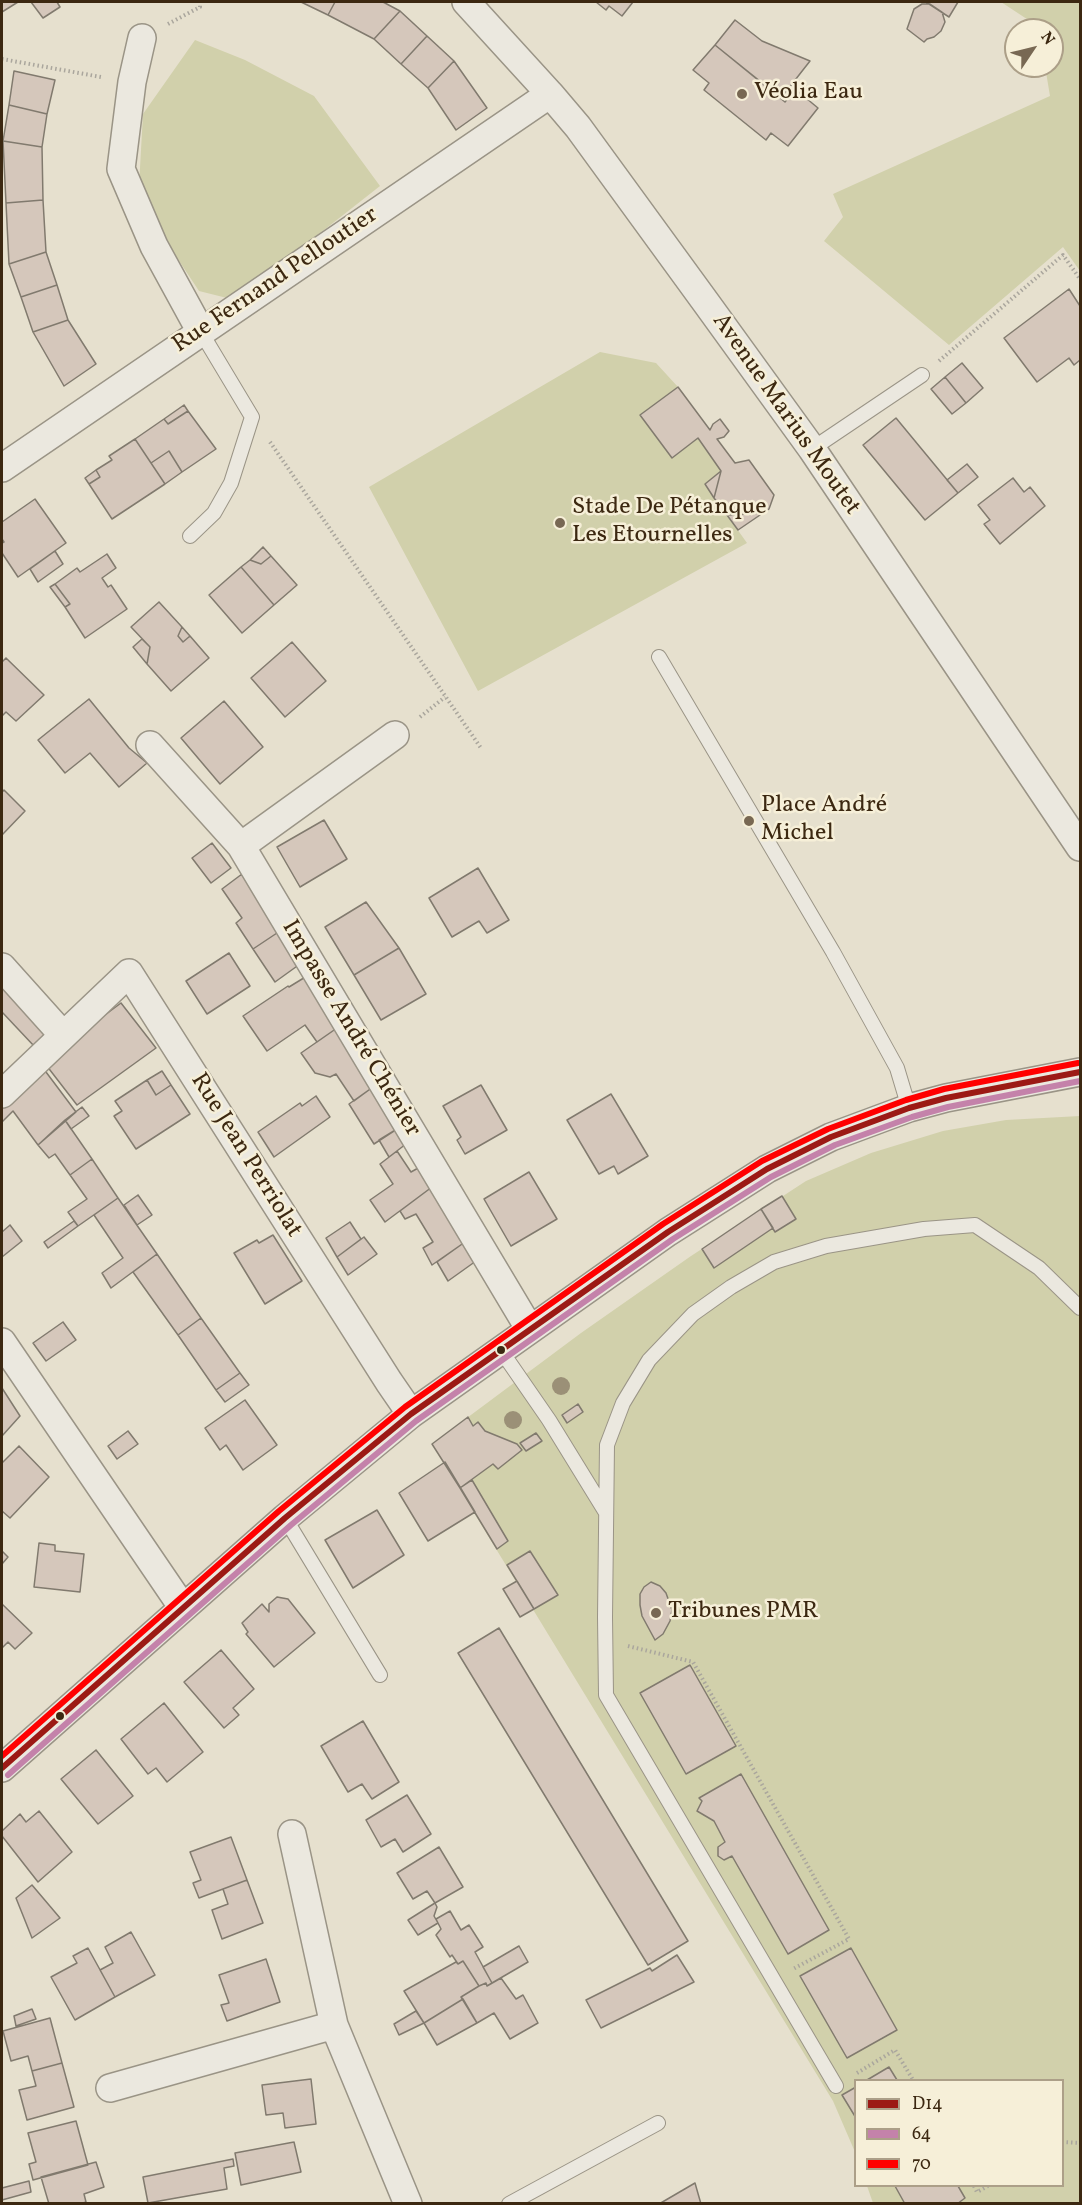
<!DOCTYPE html>
<html>
<head>
<meta charset="utf-8">
<style>
	body { margin:0 }
	#map { position:relative; width:1082px; height:2205px; overflow:hidden; background:#e6e0ce; font-family:Vollkorn,serif }
	canvas { display:block }
	.frame { position:absolute; inset:0; border:3px solid #3c2811; pointer-events:none }
	.legend { position:absolute; left:854px; top:2079px; width:210px; height:108px; box-sizing:border-box; background:#f6efd8; border:2px solid #ac9f88; margin:0; padding:8px 10px; list-style:none; font-size:18px; color:#3c2811 }
	.legend li { display:flex; align-items:center; gap:12px; height:30px }
	.legend b { width:30px; border:2px solid #ac9f88 }
	.north { position:absolute; left:1004px; top:18px; width:60px; height:60px; box-sizing:border-box; background:#f6efd8; border:2px solid #ac9f88; border-radius:50%; rotate:55deg; font-size:16px; font-weight:700; line-height:24px; text-align:center; color:#3c2811 }
	.north::after { content:''; display:block; margin:auto; width:21px; height:27px; background:#786853; clip-path:polygon(50% 0,100% 100%,50% 72%,0 100%) }
</style>
</head>
<body>
<div id="map">
<canvas width="1082" height="2205"></canvas>
<div class="frame"></div>
<ul class="legend">
<li><b style="height:8px;background:#9c1a15"></b>D14</li>
<li><b style="height:8px;background:#c482aa"></b>64</li>
<li><b style="height:8px;background:#f00"></b>70</li>
</ul>
<div class="north">N</div>
</div>
<script>
const g = document.querySelector('canvas').getContext('2d');
g.lineJoin = 'round';
function fillPath(path, color) { g.fillStyle = color; g.fill(path, 'evenodd'); }
const poly = rows => new Path2D(rows.map(r => 'M' + r).join(''));
function strokePath(path, color, width, dash) { g.strokeStyle = color; g.lineWidth = width; g.lineCap = dash ? 'butt' : 'round'; g.setLineDash(dash || []); g.stroke(path); }
function write(font, color, halo, rows, align = 'center') {
  g.font = font + ' Vollkorn,serif'; g.lineWidth = 5; g.setLineDash([]); g.textBaseline = 'middle'; g.strokeStyle = halo; g.fillStyle = color; for (const [text, x, y, turn = 0] of rows) {
    g.save(); g.translate(x, y); g.rotate((+turn || 0) * Math.PI / 180); g.textAlign = isNaN(turn) ? turn : align; if (halo) g.strokeText(text, 0, 0); g.fillText(text, 0, 0); g.restore();
  }
}
const green = poly([
	[1001,2,1080,2,1080,271,1063,247,949,345,824,241,843,217,833,194,1050,96,1045,66,1052,66,1052,30,1040,30,1039,27],
	[195,40,245,60,314,96,380,186,235,300,199,291,158,229,139,186,143,114],
	[600,352,656,363,678,387,640,415,672,458,698,438,721,471,705,484,747,543,478,691,369,487],
	[1080,1116,1080,2203,873,2203,867,2186,1062,2186,1062,2080,856,2080,855,2152,833,2101,432,1444,581,1333,691,1256,806,1181,871,1153,943,1131,1006,1120]
]);
const building = poly([
	[2,2,18,2,2,12,2,2],
	[31,2,57,2,60,7,43,18,31,2],
	[301,2,335,2,328,15,301,2],
	[335,2,383,2,400,11,374,39,328,15,335,2],
	[596,2,633,2,622,16,609,6,606,10,596,2],
	[926,2,958,2,949,17,926,2],
	[922,4,930,4,942,12,945,22,941,31,934,37,927,39,924,42,907,29,914,9,922,4],
	[400,11,427,36,401,64,374,39,400,11],
	[735,20,762,41,810,61,781,98,715,45,735,20],
	[427,36,454,61,428,88,401,64,427,36],
	[715,45,785,102,795,89,818,108,788,146,771,133,766,140,704,90,709,83,693,70,715,45],
	[454,61,487,108,456,130,428,88,454,61],
	[14,71,55,80,47,114,9,105,14,71],
	[9,105,47,114,42,147,3,141,9,105],
	[3,141,42,147,43,200,6,203,3,141],
	[43,200,46,252,9,264,6,203,43,200],
	[46,252,57,285,21,297,9,264,46,252],
	[57,285,68,320,33,332,21,297,57,285],
	[1069,289,1080,306,1080,360,1074,365,1069,358,1037,382,1004,338,1069,289],
	[68,320,96,364,64,386,33,332,68,320],
	[962,363,983,388,966,403,945,377,962,363],
	[945,377,966,403,952,414,931,389,945,377],
	[678,387,710,430,713,424,720,419,729,431,724,437,717,439,735,463,749,460,774,495,769,509,763,513,727,515,714,498,721,471,698,438,672,458,640,415,678,387],
	[184,405,188,411,168,424,164,419,184,405],
	[188,411,216,449,182,472,169,451,151,463,135,439,164,419,168,424,188,411],
	[896,418,958,493,925,520,863,445,896,418],
	[135,439,165,484,112,519,89,484,100,477,96,470,112,460,109,456,135,439],
	[169,451,182,472,165,484,151,463,169,451],
	[967,464,978,477,958,493,947,480,967,464],
	[96,470,100,477,89,484,85,478,96,470],
	[721,471,714,498,705,484,721,471],
	[1013,478,1024,492,1030,487,1045,506,1000,544,984,524,990,520,978,505,1013,478],
	[35,499,66,543,18,577,2,553,2,543,4,542,2,539,2,522,35,499],
	[763,513,738,530,727,515,763,513],
	[263,547,271,556,261,564,250,560,263,547],
	[55,551,63,564,38,582,30,569,55,551],
	[107,554,116,568,102,578,108,587,111,585,127,609,85,638,65,607,70,604,55,584,77,568,80,572,107,554],
	[271,556,297,585,274,605,241,567,250,560,261,564,271,556],
	[241,567,274,605,242,633,209,595,241,567],
	[55,584,70,604,65,607,50,587,55,584],
	[159,602,182,627,178,636,183,642,190,636,209,658,171,691,147,664,150,647,131,627,159,602],
	[182,627,190,636,183,642,178,636,182,627],
	[142,639,150,647,147,664,133,647,142,639],
	[292,642,326,681,285,717,251,678,292,642],
	[6,658,44,695,16,721,6,712,2,716,2,662,6,658],
	[89,699,129,748,147,763,119,787,90,753,65,773,38,740,89,699],
	[224,701,263,747,220,784,181,738,224,701],
	[4,790,25,811,2,835,2,792,4,790],
	[324,820,347,859,300,887,277,847,324,820],
	[212,843,231,868,211,883,192,858,212,843],
	[478,868,509,920,487,933,479,921,452,937,429,898,478,868],
	[242,874,280,931,253,949,236,923,242,918,222,889,242,874],
	[366,902,399,948,354,975,325,927,366,902],
	[280,931,300,964,275,982,253,949,280,931],
	[399,948,426,994,381,1020,354,975,399,948],
	[229,953,250,986,207,1014,186,981,229,953],
	[307,976,337,1028,317,1042,305,1025,267,1051,243,1016,288,986,289,987,307,976],
	[2,979,52,1030,34,1046,2,1012,2,979],
	[121,1003,156,1048,77,1105,43,1061,121,1003],
	[337,1028,373,1087,354,1101,336,1074,330,1077,315,1073,301,1053,337,1028],
	[40,1064,76,1112,38,1145,13,1111,2,1122,2,1097,40,1064],
	[162,1071,171,1085,156,1095,147,1080,162,1071],
	[147,1080,156,1095,171,1085,190,1114,136,1149,114,1116,122,1111,115,1101,147,1080],
	[481,1085,507,1130,465,1154,457,1140,461,1137,443,1106,481,1085],
	[373,1087,397,1129,374,1144,349,1104,373,1087],
	[611,1094,648,1156,618,1174,614,1166,599,1174,567,1120,611,1094],
	[316,1096,330,1117,274,1157,258,1132,300,1103,302,1106,316,1096],
	[82,1107,89,1116,71,1129,65,1120,82,1107],
	[65,1120,92,1159,70,1175,55,1154,49,1158,38,1145,65,1120],
	[397,1129,406,1144,389,1157,379,1140,397,1129],
	[397,1151,411,1172,420,1167,432,1187,385,1222,370,1200,393,1184,380,1164,397,1151],
	[92,1159,118,1198,78,1226,68,1212,87,1199,70,1175,92,1159],
	[529,1172,557,1219,511,1246,484,1199,529,1172],
	[432,1187,465,1242,432,1265,423,1248,433,1242,416,1214,405,1219,400,1211,432,1187],
	[138,1195,152,1215,137,1225,124,1205,138,1195],
	[782,1196,796,1219,775,1232,761,1209,782,1196],
	[118,1198,157,1254,111,1288,102,1273,123,1258,94,1215,118,1198],
	[761,1209,773,1228,714,1268,702,1249,761,1209],
	[74,1221,78,1226,48,1248,44,1242,74,1221],
	[350,1222,361,1239,337,1257,326,1238,350,1222],
	[10,1225,22,1241,2,1257,2,1232,10,1225],
	[273,1235,302,1281,265,1304,234,1253,257,1240,259,1243,273,1235],
	[364,1237,377,1254,348,1275,337,1257,364,1237],
	[465,1242,476,1261,448,1281,437,1262,465,1242],
	[157,1254,201,1318,178,1335,133,1272,157,1254],
	[201,1318,240,1373,216,1390,178,1335,201,1318],
	[63,1322,76,1340,46,1361,33,1343,63,1322],
	[240,1373,249,1385,225,1402,216,1390,240,1373],
	[2,1388,20,1416,2,1436,2,1388],
	[245,1400,277,1445,243,1470,226,1445,220,1450,205,1428,245,1400],
	[578,1404,583,1412,567,1423,562,1415,578,1404],
	[468,1417,473,1426,478,1422,485,1431,517,1444,522,1450,498,1469,493,1464,460,1488,432,1444,468,1417],
	[128,1431,138,1444,117,1459,108,1446,128,1431],
	[536,1433,542,1441,526,1451,520,1443,536,1433],
	[19,1446,49,1477,10,1518,2,1511,2,1463,19,1446],
	[445,1462,475,1512,428,1541,399,1493,445,1462],
	[472,1480,508,1541,497,1549,460,1488,472,1480],
	[377,1510,404,1555,353,1588,325,1540,377,1510],
	[39,1543,55,1545,55,1551,84,1554,80,1592,34,1587,39,1543],
	[2,1551,8,1557,2,1564,2,1551],
	[530,1551,558,1595,534,1609,507,1565,530,1551],
	[517,1581,534,1609,520,1617,503,1589,517,1581],
	[651,1582,660,1586,666,1593,672,1610,670,1621,663,1634,655,1640,642,1616,640,1605,640,1594,644,1587,651,1582],
	[277,1597,288,1599,315,1633,274,1667,246,1634,248,1632,242,1623,262,1604,269,1612,269,1604,277,1597],
	[2,1604,32,1633,15,1649,8,1642,2,1648,2,1604],
	[499,1628,688,1941,648,1965,458,1653,499,1628],
	[221,1650,254,1689,233,1708,239,1715,224,1728,184,1682,221,1650],
	[690,1665,736,1746,686,1774,640,1693,690,1665],
	[164,1703,203,1752,167,1782,156,1768,148,1774,121,1739,164,1703],
	[363,1721,399,1782,372,1799,362,1784,348,1792,321,1746,363,1721],
	[96,1750,133,1796,98,1824,61,1779,96,1750],
	[741,1774,829,1930,788,1954,732,1856,724,1860,718,1856,718,1847,725,1842,714,1821,697,1811,702,1801,699,1798,741,1774],
	[407,1795,431,1834,403,1852,395,1839,381,1847,366,1820,407,1795],
	[39,1811,72,1852,38,1882,2,1836,2,1831,20,1814,26,1822,39,1811],
	[231,1837,247,1880,199,1898,193,1883,201,1880,190,1852,231,1837],
	[439,1847,463,1887,435,1903,427,1891,413,1899,397,1873,439,1847],
	[247,1880,263,1923,222,1939,212,1910,228,1904,223,1889,247,1880],
	[32,1885,60,1918,32,1938,16,1898,32,1885],
	[435,1903,437,1907,434,1916,438,1923,418,1935,408,1920,435,1903],
	[450,1911,461,1930,469,1925,483,1947,475,1952,492,1983,487,1986,486,1983,479,1986,463,1961,458,1964,452,1955,450,1957,436,1935,441,1929,436,1919,450,1911],
	[131,1932,155,1975,115,1997,100,1970,113,1963,105,1947,131,1932],
	[519,1946,528,1962,492,1983,483,1967,519,1946],
	[88,1948,115,1997,75,2020,51,1977,77,1963,73,1956,88,1948],
	[851,1948,897,2030,847,2058,800,1976,851,1948],
	[677,1955,694,1982,601,2028,586,2000,650,1968,652,1971,677,1955],
	[266,1959,280,2002,227,2021,221,2005,229,2003,219,1975,266,1959],
	[463,1961,479,1986,461,1997,463,1999,424,2023,404,1991,456,1962,458,1964,463,1961],
	[501,1978,516,1999,523,1995,538,2023,510,2039,494,2013,477,2023,461,1997,479,1986,486,1983,487,1986,501,1978],
	[463,1999,477,2023,437,2045,424,2023,463,1999],
	[32,2009,36,2019,16,2026,14,2016,32,2009],
	[416,2011,424,2023,399,2035,394,2024,416,2011],
	[50,2018,62,2063,32,2071,28,2056,11,2061,3,2031,50,2018],
	[62,2063,74,2107,27,2120,19,2090,36,2086,32,2071,62,2063],
	[889,2067,897,2080,867,2080,889,2067],
	[311,2079,316,2124,285,2128,283,2113,266,2115,262,2085,311,2079],
	[856,2087,856,2118,842,2095,856,2087],
	[76,2121,88,2165,33,2180,29,2164,36,2162,28,2133,76,2121],
	[294,2142,301,2172,241,2185,235,2153,294,2142],
	[233,2159,234,2166,224,2168,227,2189,148,2203,143,2177,233,2159],
	[96,2162,104,2187,84,2194,86,2202,80,2204,49,2204,41,2177,96,2162],
	[29,2181,31,2192,2,2200,2,2188,29,2181],
	[695,2183,701,2204,659,2204,695,2183],
	[895,2186,958,2186,965,2198,957,2204,905,2204,895,2186]
]);
const path = poly([
	[168,24,200,7,200,2],
	[2,59,101,77],
	[939,361,1063,255,1080,279],
	[270,442,481,748],
	[420,717,445,697],
	[628,1646,693,1662,849,1939,793,1969],
	[857,2073,895,2050,913,2080],
	[1062,2142,1080,2143],
	[974,2186,977,2192,988,2186]
]);
const service = poly([
	[812,449,922,375],
	[190,536,214,513,231,483,252,417,201,332],
	[659,657,833,952,897,1068,909,1108],
	[500,1349,549,1420,605,1511],
	[285,1518,380,1675],
	[836,2086,606,1695,605,1617,607,1445,623,1403,649,1360,693,1314,731,1287,774,1262,826,1246,924,1229,975,1225,1039,1268,1080,1308],
	[509,2204,658,2123]
]);
const minor = poly([
	[466,2,550,94,578,127,707,304,812,449,1080,847],
	[142,38,132,82,121,169,154,246,201,332],
	[2,468,550,94],
	[150,745,241,846,529,1328],
	[241,846,395,735],
	[2,967,63,1035],
	[2,1094,129,973,389,1382,411,1414],
	[2,1342,183,1608],
	[2,1768,285,1518,411,1414,668,1232,767,1169,831,1137,909,1108,946,1098,1080,1072],
	[292,1834,334,2025,408,2204],
	[110,2088,334,2025]
]);
const bus1 = poly([
	[2,1768,285,1518,411,1414,668,1232,767,1169,831,1137,909,1108,946,1098,1080,1072]
]);
const bus2 = poly([
	[8,1775,291,1525,416,1421,673,1239,771,1177,835,1145,912,1117,948,1107,1080,1081]
]);
const bus3 = poly([
	[2,1756,279,1511,405,1407,663,1224,762,1161,828,1129,906,1100,944,1089,1078,1063]
]);
const trees = [
	[561,1386],
	[513,1420]
];
const markers = [
	[742,94,6,"#786853"],
	[560,523,6,"#786853"],
	[749,821,6,"#786853"],
	[501,1350,5,"#3c2811"],
	[656,1613,6,"#786853"],
	[60,1716,5,"#3c2811"]
];
const poiNames = [
	["Véolia Eau",754,94],
	["Stade De Pétanque",572,509],
	["Les Etournelles",572,537],
	["Place André",761,807],
	["Michel",761,835],
	["Tribunes PMR",668,1613]
];
const streetNames = [
	["Rue Fernand Pelloutier",276,281,-34],
	["Avenue Marius Moutet",785,415,55],
	["Impasse André Chénier",350,1029,59],
	["Rue Jean Perriolat",245,1156,58]
];
fillPath(green, '#d1d0ab');
fillPath(building, '#d5c7bb');
strokePath(building, '#817a6e', 1.5);
strokePath(service, '#9a9486', 16);
strokePath(minor, '#9a9486', 30);
strokePath(path, '#aaa69d', 4, [1.5, 3]);
strokePath(service, '#ebe8df', 14);
strokePath(minor, '#ebe8df', 27);
strokePath(bus1, '#9c1a15', 6);
strokePath(bus2, '#c482aa', 6);
strokePath(bus3, '#f00', 6);
g.fillStyle = '#9b9077';
for (const [x, y] of trees) { g.beginPath(); g.arc(x, y, 9, 0, 2 * Math.PI); g.fill(); }
for (const [x, y, r, color] of markers) { const dot = new Path2D(); dot.arc(x, y, r, 0, 2 * Math.PI); g.fillStyle = color; g.fill(dot); strokePath(dot, '#f6efd8', 2); }
write('24px', '#3c2811', '#f6efd8', poiNames, 'left');
write('24px', '#3c2811', '#f6efd8', streetNames);
</script>
</body>
</html>
